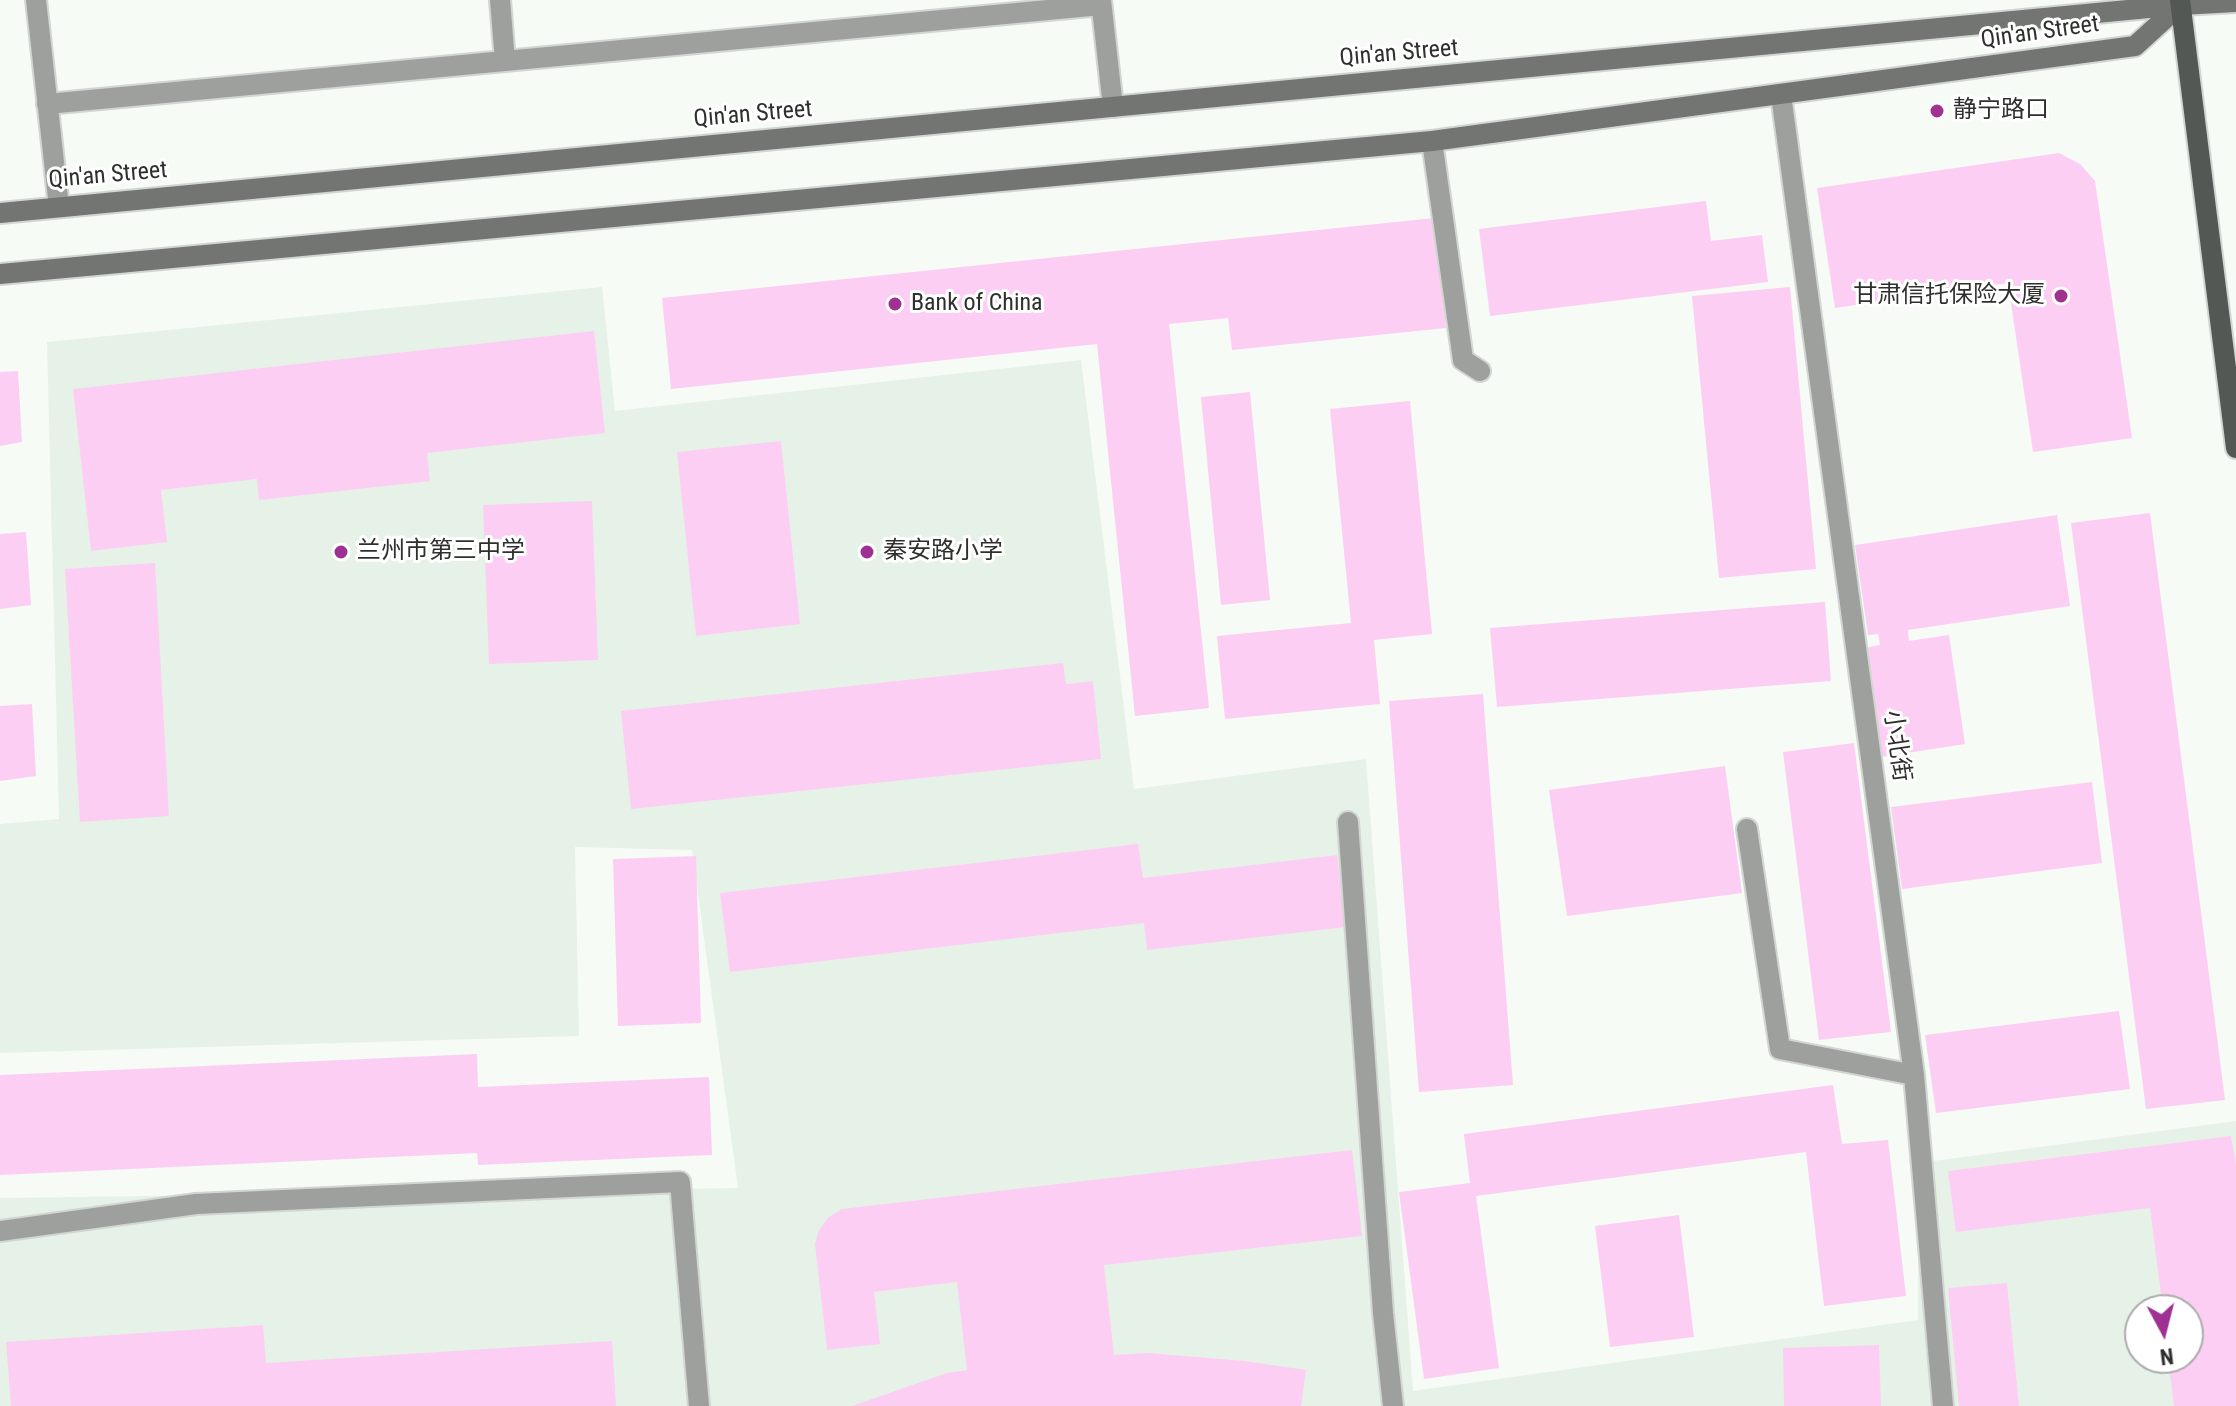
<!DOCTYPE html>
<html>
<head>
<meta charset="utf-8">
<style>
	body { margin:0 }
	#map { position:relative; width:2236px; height:1406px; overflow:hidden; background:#f6fbf6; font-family:"Roboto Condensed",sans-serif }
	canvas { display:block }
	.north { position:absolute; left:2124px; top:1294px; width:80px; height:80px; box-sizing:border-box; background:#fff; border:2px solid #abacab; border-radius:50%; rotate:173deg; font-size:22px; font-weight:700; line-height:32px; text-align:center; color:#2e302e }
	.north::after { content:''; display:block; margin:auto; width:28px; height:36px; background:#9e3192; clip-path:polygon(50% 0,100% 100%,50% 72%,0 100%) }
</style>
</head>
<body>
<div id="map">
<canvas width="2236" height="1406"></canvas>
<div class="north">N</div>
</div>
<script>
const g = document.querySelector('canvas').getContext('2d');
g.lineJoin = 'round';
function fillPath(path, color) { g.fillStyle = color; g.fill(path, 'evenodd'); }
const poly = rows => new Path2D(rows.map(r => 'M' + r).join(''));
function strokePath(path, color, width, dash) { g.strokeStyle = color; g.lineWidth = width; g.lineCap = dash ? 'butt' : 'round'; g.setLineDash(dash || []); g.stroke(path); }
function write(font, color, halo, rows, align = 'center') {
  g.font = font + ' "Roboto Condensed","Noto Sans SC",sans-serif'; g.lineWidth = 6; g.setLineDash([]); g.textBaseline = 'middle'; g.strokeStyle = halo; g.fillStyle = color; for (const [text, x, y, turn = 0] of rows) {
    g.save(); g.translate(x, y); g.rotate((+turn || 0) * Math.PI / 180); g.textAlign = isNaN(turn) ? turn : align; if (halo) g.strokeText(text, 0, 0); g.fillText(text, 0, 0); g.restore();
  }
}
const built = poly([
	[602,287,615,411,1081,360,1134,789,1366,759,1413,1391,1918,1320,1918,1163,2236,1121,2236,1406,0,1406,0,1198,738,1188,692,850,575,847,579,1036,0,1053,0,824,59,819,47,342],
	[2140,1310,2188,1310,2188,1358,2140,1358]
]);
const building = poly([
	[2059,153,2080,164,2095,181,2132,438,2033,452,2008,283,1835,308,1817,188],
	[1706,201,1711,241,1762,235,1768,282,1490,316,1479,229],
	[1434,218,1446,328,1232,350,1228,318,1169,324,1209,708,1135,716,1097,344,671,389,662,298],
	[1790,287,1816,569,1719,578,1692,296],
	[594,331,605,433,427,453,430,481,259,500,257,479,161,490,167,542,91,551,73,389],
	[18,371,22,442,0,446,0,372],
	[1250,392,1270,600,1221,605,1201,397],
	[1410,401,1432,634,1374,640,1380,704,1225,719,1217,636,1351,623,1330,409],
	[781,441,800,624,696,636,677,452],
	[592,501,598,660,489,664,483,505],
	[2150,513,2225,1100,2146,1109,2071,523],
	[2057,515,2070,606,1908,630,1909,641,1949,635,1965,744,1881,757,1865,648,1880,645,1878,634,1868,635,1855,545],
	[26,532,31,605,0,609,0,534],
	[155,563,169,816,80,822,65,569],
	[1825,602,1831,681,1497,707,1490,628],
	[1063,663,1066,684,1093,681,1101,759,631,809,621,711],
	[1483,694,1513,1085,1419,1092,1389,701],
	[32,704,36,776,0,781,0,706],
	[1854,743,1891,1032,1819,1040,1783,752],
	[1725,766,1742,893,1567,916,1549,790],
	[2092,782,2102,863,1902,889,1891,807],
	[1138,844,1143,878,1337,855,1346,927,1147,950,1144,923,730,972,720,893],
	[696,856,701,1023,618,1026,613,859],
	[2119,1011,2130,1089,1936,1113,1925,1035],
	[477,1054,478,1087,709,1077,712,1155,478,1165,477,1153,0,1175,0,1075],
	[1833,1085,1842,1144,1888,1140,1906,1296,1824,1306,1806,1152,1476,1196,1499,1368,1424,1379,1399,1192,1470,1183,1464,1134],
	[2231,1136,2236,1164,2236,1406,2174,1406,2168,1358,2188,1358,2188,1310,2163,1310,2150,1208,1956,1232,1948,1171],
	[1352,1150,1362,1236,1104,1265,1114,1355,1148,1353,1245,1361,1306,1370,1301,1406,852,1406,947,1373,967,1370,957,1282,874,1292,880,1344,827,1350,815,1244,819,1230,829,1217,842,1209],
	[1679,1215,1694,1337,1610,1347,1595,1226],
	[2007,1283,2019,1406,1959,1406,1948,1288],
	[263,1325,266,1363,612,1341,616,1406,11,1406,6,1342],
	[1879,1345,1881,1406,1784,1406,1783,1348]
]);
const service = poly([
	[500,0,505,61],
	[1101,0,1113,107],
	[1781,95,1914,1075,1943,1406],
	[47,104,1101,5],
	[1432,141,1463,360,1480,371],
	[1348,822,1383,1313,1393,1406],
	[1747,829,1780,1049,1914,1075],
	[0,1231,196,1204,680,1182,699,1406]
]);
const minor = poly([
	[36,0,59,207]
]);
const secondary = poly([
	[0,213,2180,5,2236,2],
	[0,274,1432,141,2135,46,2180,5]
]);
const primary = poly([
	[2180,0,2236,448]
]);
const markers = [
	[1937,111,8,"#9e3192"],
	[2061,296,8,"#9e3192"],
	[895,304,8,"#9e3192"],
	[341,552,8,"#9e3192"],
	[867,552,8,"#9e3192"]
];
const streetNames = [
	["Qin'an Street",2040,33,-8],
	["Qin'an Street",1399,54,-5],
	["Qin'an Street",753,115,-5],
	["Qin'an Street",108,176,-5],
	["小北街",1896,746,82]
];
const poiNames = [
	["静宁路口",1953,111],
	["甘肃信托保险大厦",2045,296,"right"],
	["Bank of China",911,304],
	["兰州市第三中学",357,552],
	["秦安路小学",883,552]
];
fillPath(built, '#e6f2e7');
fillPath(building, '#fdcef4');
strokePath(service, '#d2d6d2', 24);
strokePath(minor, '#d2d6d2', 24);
strokePath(secondary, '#d2d6d2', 24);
strokePath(primary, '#d2d6d2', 24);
strokePath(service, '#9ea09e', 20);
strokePath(minor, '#9ea09e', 20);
strokePath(secondary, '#727572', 20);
strokePath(primary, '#545854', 20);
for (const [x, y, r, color] of markers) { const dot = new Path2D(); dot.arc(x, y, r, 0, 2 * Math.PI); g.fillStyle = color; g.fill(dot); strokePath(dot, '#fff', 3); }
write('24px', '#2e302e', '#fff', streetNames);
write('24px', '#2e302e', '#fff', poiNames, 'left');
</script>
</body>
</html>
